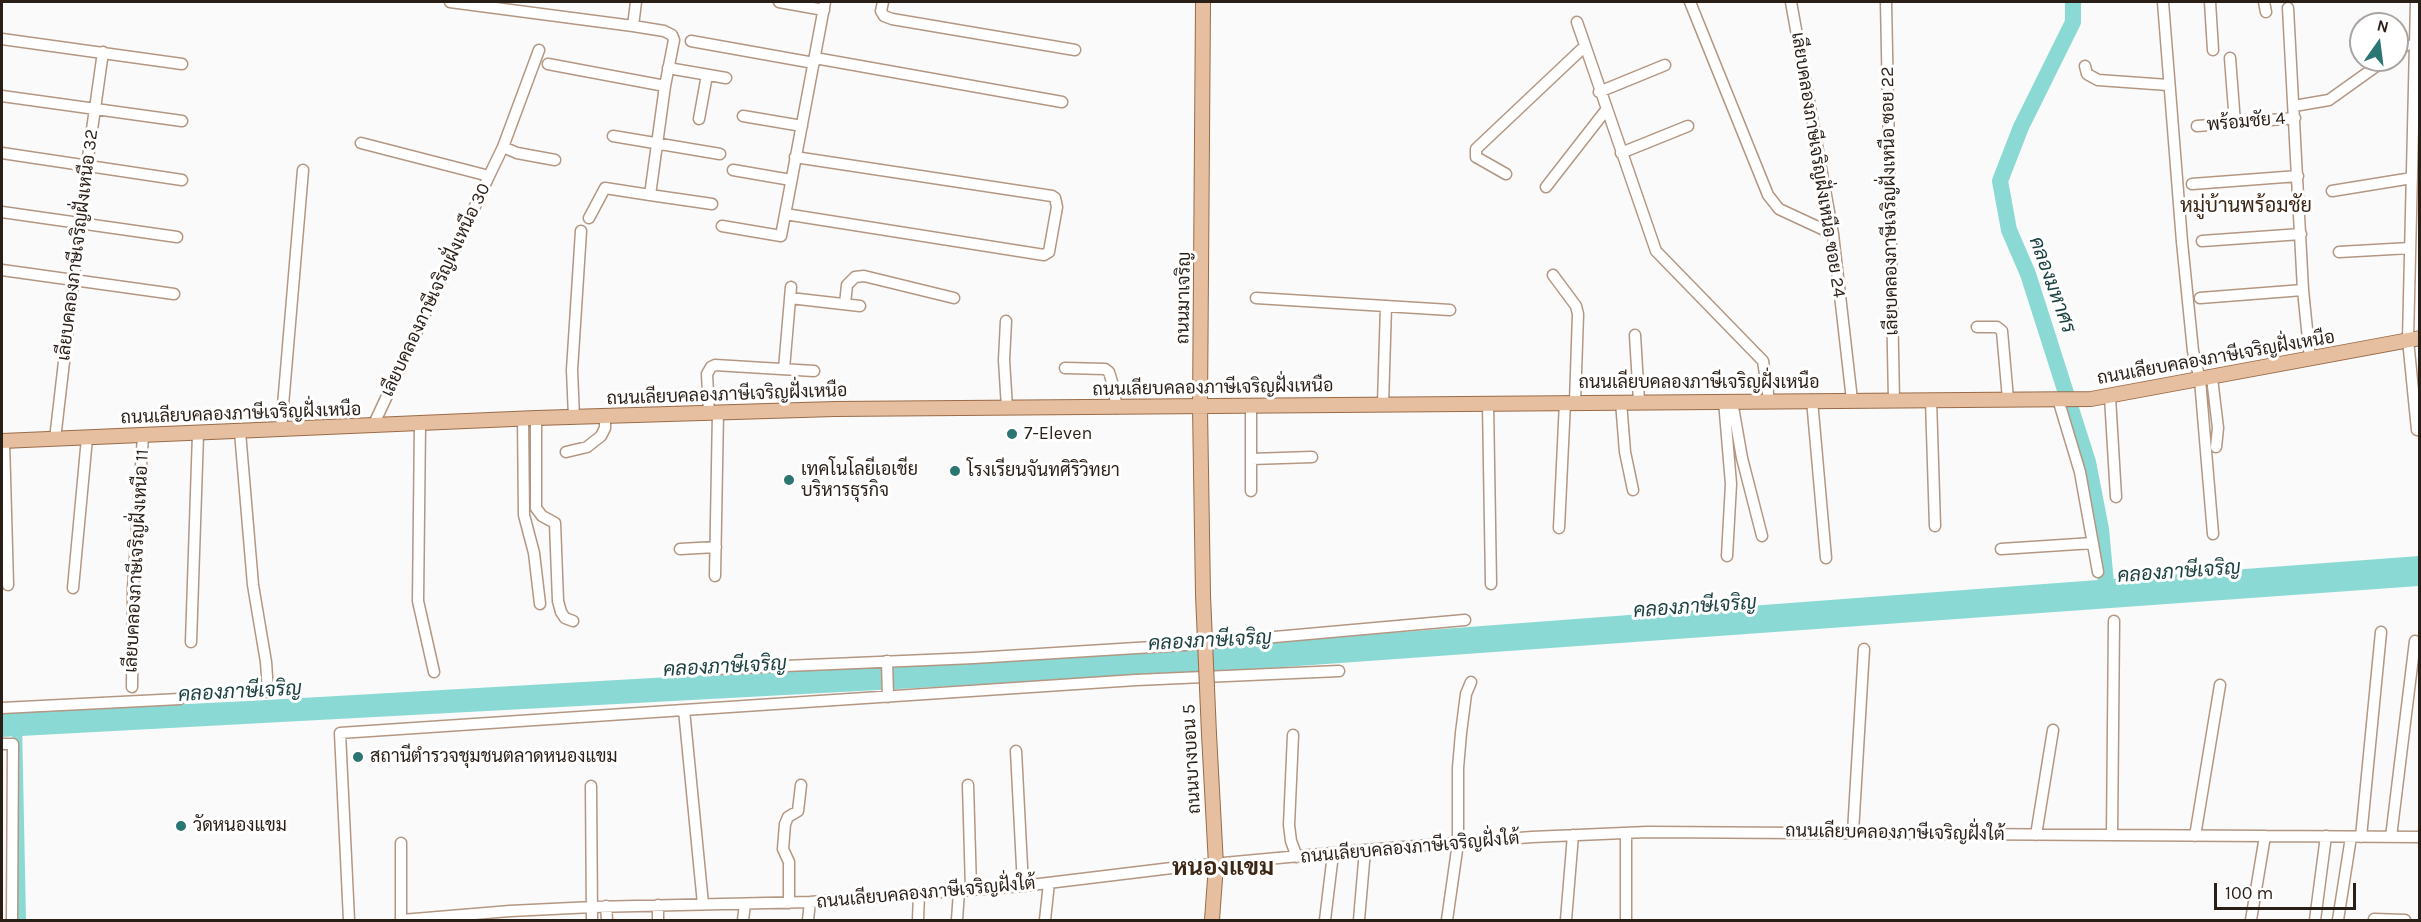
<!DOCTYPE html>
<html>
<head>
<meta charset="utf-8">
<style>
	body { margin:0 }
	#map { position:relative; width:2421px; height:922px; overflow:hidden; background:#fafafa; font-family:Karla,sans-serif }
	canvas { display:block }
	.frame { position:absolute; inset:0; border:3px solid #2a1f17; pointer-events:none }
	.north { position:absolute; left:2349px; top:12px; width:60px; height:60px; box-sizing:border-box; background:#fff; border:2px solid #aaa5a2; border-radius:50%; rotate:14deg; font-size:16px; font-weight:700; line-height:24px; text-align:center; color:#2a1f17 }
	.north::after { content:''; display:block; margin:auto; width:21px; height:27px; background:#2b7572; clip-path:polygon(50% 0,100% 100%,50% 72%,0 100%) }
	.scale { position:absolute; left:2214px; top:883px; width:142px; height:27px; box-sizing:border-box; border:3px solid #2a1f17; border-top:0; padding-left:8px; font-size:18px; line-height:21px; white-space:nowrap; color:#2a1f17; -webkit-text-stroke:4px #fff; paint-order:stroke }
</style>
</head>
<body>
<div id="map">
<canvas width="2421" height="922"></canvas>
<div class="frame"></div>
<div class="north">N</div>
<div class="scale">100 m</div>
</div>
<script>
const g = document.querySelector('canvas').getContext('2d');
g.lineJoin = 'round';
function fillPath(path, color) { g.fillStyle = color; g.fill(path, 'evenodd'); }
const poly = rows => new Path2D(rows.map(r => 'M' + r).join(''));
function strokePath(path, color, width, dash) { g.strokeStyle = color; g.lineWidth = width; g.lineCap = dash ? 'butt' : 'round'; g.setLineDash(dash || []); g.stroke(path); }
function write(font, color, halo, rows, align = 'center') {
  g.font = font + ' Karla,Sarabun,sans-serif'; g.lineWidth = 6; g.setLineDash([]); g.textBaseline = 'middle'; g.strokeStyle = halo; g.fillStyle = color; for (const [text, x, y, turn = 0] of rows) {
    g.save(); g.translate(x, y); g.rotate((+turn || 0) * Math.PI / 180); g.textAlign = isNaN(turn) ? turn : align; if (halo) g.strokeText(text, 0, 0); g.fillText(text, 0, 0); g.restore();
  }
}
const water = poly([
	[2419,556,2419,586,1214,672,2,737,2,713,249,701,1214,646]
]);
const canal = poly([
	[17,722,21,920]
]);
const river = poly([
	[2073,2,2073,22,2021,127,2000,181,2009,230,2028,274,2088,462,2101,529,2107,594]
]);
const minor = poly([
	[450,2,633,26],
	[636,2,633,26,664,31,672,35,674,40,665,86,650,195,712,204],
	[779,2,824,10],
	[883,2,881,11,884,16,892,19,1075,50],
	[1690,2,1768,195,1779,209,1833,234],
	[1791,2,1833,234,1852,400],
	[1886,2,1894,400],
	[2163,2,2182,242,2193,351,2200,380,2213,534],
	[2210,2,2213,50],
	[2264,2,2266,12],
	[2416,2,2408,340,2417,430],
	[2288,8,2303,290,2310,359],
	[1577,22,1656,251,1763,361,1769,400],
	[2,39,182,64],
	[691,41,814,63],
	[2397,51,2407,45],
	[815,58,1062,102],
	[2230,58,2235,123],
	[548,64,665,86],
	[2085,66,2087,74,2098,80,2168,85],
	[668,68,726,78],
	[1599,92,1665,65],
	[2,96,182,121],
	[2294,106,2329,100,2385,60],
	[743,116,802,126],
	[699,119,707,75],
	[2197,126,2295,118],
	[613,136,720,154],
	[361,143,489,176,373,426],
	[503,147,539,50],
	[2,153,182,180],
	[1621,153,1688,126],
	[733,170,791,180],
	[1506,174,1476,157,1476,149,1584,47],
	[489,176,503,147,517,153,555,160],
	[2192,184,2298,176],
	[1546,187,1606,110],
	[2332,191,2412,178],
	[2,212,177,237],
	[785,214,1044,255,1049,252,1050,246,1057,207,1055,198,1052,196,795,157],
	[589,218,605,188,650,195],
	[722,226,781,236,825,2],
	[2202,241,2301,234],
	[2339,252,2410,248],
	[2,270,174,294],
	[1553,275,1576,306,1578,314,1575,402],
	[790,298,860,306],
	[1256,298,1450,310],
	[2200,298,2303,290],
	[845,304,847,285,855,277,864,276,954,298],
	[1006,321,1004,360,1007,408],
	[1977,327,1997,327,2002,331,2008,399],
	[1635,335,1639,401],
	[1065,368,1105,369,1109,372,1112,382,1117,408],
	[784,369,791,287],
	[2212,378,2218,428,2216,447],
	[2110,397,2116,497],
	[2058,399,2080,472,2098,572],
	[1812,400,1826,558],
	[1931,400,1935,526],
	[1724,401,1731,484,1727,556],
	[1732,401,1742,458,1762,536],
	[1621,402,1625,452,1633,490],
	[1488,403,1491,584],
	[1383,404,1386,306],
	[1251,407,1251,491],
	[709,413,707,374,711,367,715,365,814,371],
	[574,417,572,370,581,231],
	[536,418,536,508,542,516,555,523,558,601,561,612,565,618,573,621],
	[523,419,524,515,534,553,540,604],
	[420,424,418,601,434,672],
	[281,429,303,170],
	[240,432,253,585,266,662,268,692],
	[55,439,87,165,103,52],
	[4,441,8,585],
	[566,452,587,447,601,436,605,428,605,416],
	[1251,459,1312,457],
	[1559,528,1565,402],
	[680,549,716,547],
	[2001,549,2093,543],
	[715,576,718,412],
	[73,588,87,438],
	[191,642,198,434],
	[887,661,888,697],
	[714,669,974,658,1185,645,1465,620],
	[132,687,133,588,143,436],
	[2,708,180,699],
	[684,710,1136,680,1339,671],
	[1293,735,1289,825,1291,841,1297,857],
	[2,744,13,744,12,920],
	[1016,751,1023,886],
	[968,785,971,889],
	[591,786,592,920],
	[1853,832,1864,649],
	[2036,835,2053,730],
	[2112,835,2114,621],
	[2195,836,2220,685],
	[2361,837,2381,632],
	[2391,837,2415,641],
	[789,903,789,862,783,849,785,824,788,817,798,811,801,785],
	[658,905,658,920],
	[606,906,607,920],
	[2374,919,2405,920],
	[349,920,340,733,684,710,703,904],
	[401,920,401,843],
	[402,920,510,911,593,907,810,902,1023,886,1180,867,1365,850,1532,837,1647,832,2420,837],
	[743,920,745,904],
	[808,920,810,902],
	[918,920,919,894],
	[957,920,959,891],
	[1045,920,1049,883],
	[1325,920,1333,854],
	[1359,920,1365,850],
	[1447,920,1458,843,1458,768,1461,733,1466,694,1471,682],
	[1566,920,1573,835],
	[1626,920,1626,833],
	[2251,920,2265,836],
	[2315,920,2326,836],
	[2338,920,2351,837]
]);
const major = poly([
	[1203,2,1200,408,1203,595],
	[2,441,536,418,835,409,2091,399,2420,338],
	[1209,734,1216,865,1212,920]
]);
const majorBridge = poly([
	[1203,595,1209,734]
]);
const markers = [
	[1012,434,6,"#2b7572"],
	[955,471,6,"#2b7572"],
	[789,480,6,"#2b7572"],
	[358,757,6,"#2b7572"],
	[181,826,6,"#2b7572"]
];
const streetNames = [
	["พร้อมชัย 4",2246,122,-5],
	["เลียบคลองภาษีเจริญฝั่งเหนือ ซอย 24",1818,165,81],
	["เลียบคลองภาษีเจริญฝั่งเหนือ ซอย 22",1890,201,-91],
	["เลียบคลองภาษีเจริญฝั่งเหนือ 32",78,245,-83],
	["เลียบคลองภาษีเจริญฝั่งเหนือ 30",436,290,-65],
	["ถนนมาเจริญ",1184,298,-89],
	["ถนนเลียบคลองภาษีเจริญฝั่งเหนือ",2216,358,-10],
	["ถนนเลียบคลองภาษีเจริญฝั่งเหนือ",1699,383],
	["ถนนเลียบคลองภาษีเจริญฝั่งเหนือ",1213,388,-1],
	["ถนนเลียบคลองภาษีเจริญฝั่งเหนือ",727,395,-2],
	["ถนนเลียบคลองภาษีเจริญฝั่งเหนือ",241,414,-2],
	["เลียบคลองภาษีเจริญฝั่งเหนือ 11",137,561,-87],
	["ถนนบางบอน 5",1192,759,-93],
	["ถนนเลียบคลองภาษีเจริญฝั่งใต้",1895,833,1],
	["ถนนเลียบคลองภาษีเจริญฝั่งใต้",1410,848,-5],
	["ถนนเลียบคลองภาษีเจริญฝั่งใต้",926,893,-5]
];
const poiNames = [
	["7-Eleven",1024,434],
	["เทคโนโลยีเอเชีย",801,470],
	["บริหารธุรกิจ",801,491],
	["โรงเรียนจันทศิริวิทยา",967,471],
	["สถานีตำรวจชุมชนตลาดหนองแขม",370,757],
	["วัดหนองแขม",193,826]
];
const neighbourhoodNames = [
	["หมู่บ้านพร้อมชัย",2246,206]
];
const waterNames = [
	["คลองมหาศร",2052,285,70],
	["คลองภาษีเจริญ",2179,572,-4],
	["คลองภาษีเจริญ",1695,607,-4],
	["คลองภาษีเจริญ",1210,641,-3],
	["คลองภาษีเจริญ",725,667,-3],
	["คลองภาษีเจริญ",240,692,-3]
];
const districtNames = [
	["หนองแขม",1223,868]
];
fillPath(water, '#8bd9d4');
strokePath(canal, '#8bd9d4', 10);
strokePath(river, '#8bd9d4', 16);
strokePath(minor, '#b39783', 13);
strokePath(major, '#9a6b47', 16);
strokePath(minor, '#fff', 10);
strokePath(major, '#e6bfa0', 14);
strokePath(majorBridge, '#9a6b47', 16, []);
strokePath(majorBridge, '#e6bfa0', 14);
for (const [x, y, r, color] of markers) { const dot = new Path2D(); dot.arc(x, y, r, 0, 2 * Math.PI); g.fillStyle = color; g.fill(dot); strokePath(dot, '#fff', 2); }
write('18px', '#2a1f17', '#fff', streetNames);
write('18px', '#2a1f17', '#fff', poiNames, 'left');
write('20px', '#3c2614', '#fff', neighbourhoodNames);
write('italic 20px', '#1c4140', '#fff', waterNames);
write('bold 24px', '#3c2614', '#fff', districtNames);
</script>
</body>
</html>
